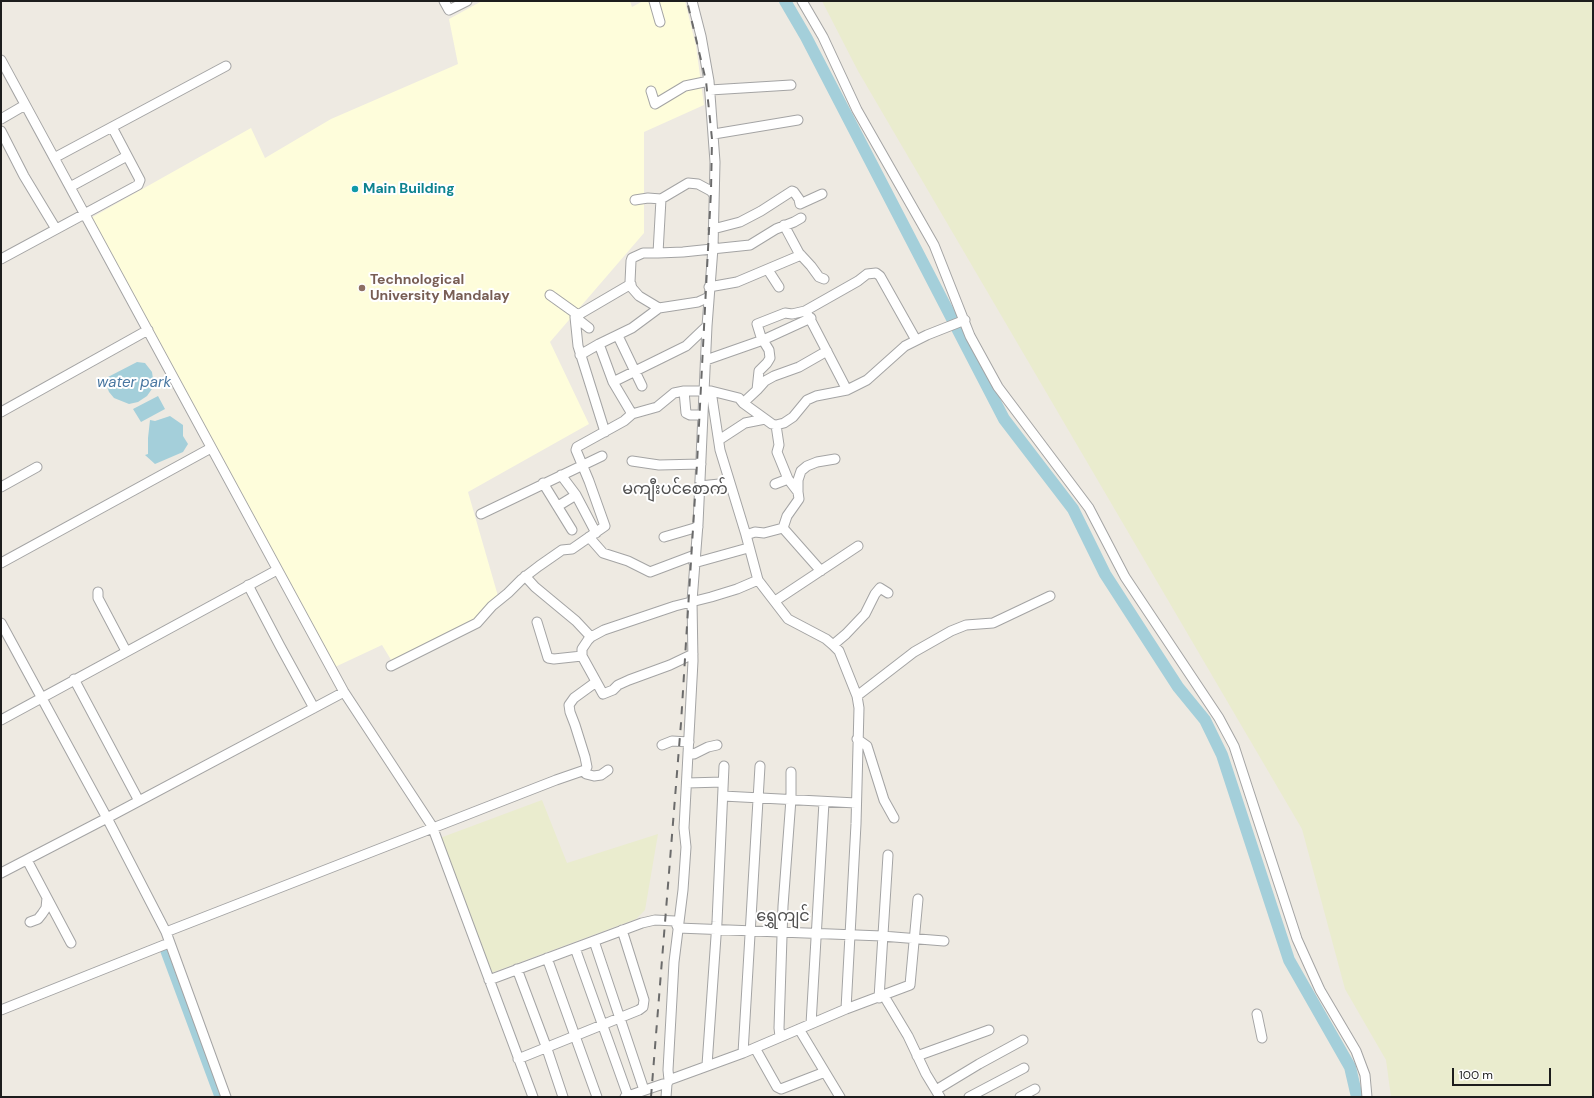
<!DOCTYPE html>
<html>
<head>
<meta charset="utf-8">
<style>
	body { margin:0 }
	#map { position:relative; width:1594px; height:1098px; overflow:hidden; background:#eeeae2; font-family:"DM Sans",sans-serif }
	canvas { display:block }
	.frame { position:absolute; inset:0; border:2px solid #1d1d1d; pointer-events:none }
	.scale { position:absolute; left:1452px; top:1068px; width:99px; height:18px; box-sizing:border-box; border:2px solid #1d1d1d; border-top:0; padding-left:5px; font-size:12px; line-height:14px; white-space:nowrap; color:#1d1d1d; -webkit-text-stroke:3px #fff; paint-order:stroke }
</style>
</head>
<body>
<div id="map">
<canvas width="1594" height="1098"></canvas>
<div class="frame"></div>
<div class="scale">100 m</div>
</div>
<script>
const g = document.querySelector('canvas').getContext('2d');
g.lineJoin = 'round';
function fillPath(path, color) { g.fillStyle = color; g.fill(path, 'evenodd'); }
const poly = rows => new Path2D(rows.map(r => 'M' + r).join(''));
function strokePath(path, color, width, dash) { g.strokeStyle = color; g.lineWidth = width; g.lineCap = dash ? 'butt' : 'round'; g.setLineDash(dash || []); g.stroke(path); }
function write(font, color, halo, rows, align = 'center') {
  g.font = font + ' "DM Sans","Noto Sans Myanmar",sans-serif'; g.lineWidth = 4; g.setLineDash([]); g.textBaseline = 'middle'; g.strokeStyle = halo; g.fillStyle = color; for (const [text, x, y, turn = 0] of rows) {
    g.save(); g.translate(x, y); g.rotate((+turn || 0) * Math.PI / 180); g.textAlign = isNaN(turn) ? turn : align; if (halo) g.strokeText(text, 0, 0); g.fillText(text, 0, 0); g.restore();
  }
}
const education = poly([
	[482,1,630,1,632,7,643,1,685,1,696,46,704,105,644,132,644,233,550,342,589,424,468,492,500,603,396,668,382,645,335,667,89,219,251,128,265,158,331,119,458,64,449,19]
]);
const farmland = poly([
	[822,1,1593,1,1593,1097,1391,1097,1386,1060,1345,989,1302,829,858,71],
	[542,800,567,863,658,834,645,910,636,919,491,973,440,838]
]);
const water = poly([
	[137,362,145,363,152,372,154,386,147,396,138,402,129,404,114,398,109,392,106,384,108,377],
	[158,396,165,409,141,422,133,409],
	[170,416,183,425,183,436,188,444,183,452,155,464,145,455,148,454,148,438,150,420,155,421]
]);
const canal = poly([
	[163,949,218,1097]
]);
const river = poly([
	[785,1,806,37,1004,419,1073,509,1105,574,1178,687,1205,720,1222,755,1289,960,1350,1067,1357,1097]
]);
const minor = poly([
	[444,1,449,10,467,1],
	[654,1,660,22],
	[802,1,823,37,857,110,934,245,970,336,998,387,1089,508,1125,577,1219,718,1234,746,1297,939,1320,990,1356,1051,1365,1075,1367,1097],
	[1,60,344,692,432,826,533,1097],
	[710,90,791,85],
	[651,91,655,104,685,86,709,81],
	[1,119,25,105],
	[1,131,24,176,56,229],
	[714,134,798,120],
	[54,158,226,66],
	[70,187,127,156],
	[661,199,658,253,683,252,750,245,776,229,794,222,801,218],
	[635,200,648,198,661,199,688,183,698,184,711,191,714,195],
	[784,225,799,253,811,266,819,277,824,279],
	[713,229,740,222,761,211,792,191,794,192,799,199,800,204,822,194],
	[658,253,643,253,632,258,631,261,630,282,632,288,639,296,659,308],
	[1,259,138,185,140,180,112,127],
	[768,270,779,287],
	[709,287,737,282,801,255],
	[550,295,578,315,575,317,578,346,605,432],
	[578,315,631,284],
	[808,315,847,390],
	[575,317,589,328],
	[618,336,642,386],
	[599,344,613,382,632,414],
	[580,355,599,344,632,328,659,308,698,302,709,297],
	[706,360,763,340,811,318],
	[613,382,686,346,707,326],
	[757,390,765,381,774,376,799,367,827,351],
	[684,391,686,413,690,415,703,415],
	[711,391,720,450,746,535,758,580,788,619,826,639,833,645,839,651,857,696,859,708,856,824,846,1009],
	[743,403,757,390,759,371,767,363,770,358,769,350,761,337,757,324,785,313,792,314,805,311,858,281,867,274,876,273,880,276,916,340],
	[1,412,148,330],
	[776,425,779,445,777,452,788,479,798,492,799,499,787,516,783,528],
	[719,440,745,423,765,419],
	[632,461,659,465,701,464],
	[561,475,576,495,596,533],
	[543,483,572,530],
	[775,484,788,479],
	[700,486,729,483],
	[1,487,37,467],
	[798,492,798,480,801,471,807,466,817,462,835,459],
	[558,506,576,495],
	[481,514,602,456],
	[746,535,755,532,764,533,783,528,821,571],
	[589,537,603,553,628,561,650,572,695,555],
	[664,537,698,527],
	[1,563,211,448],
	[694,563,748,548],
	[525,576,535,587,576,621,591,637],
	[248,585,280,646,314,708],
	[98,592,98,598,126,651],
	[775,601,858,546],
	[537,622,548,658,554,659,582,656],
	[1,623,107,818,166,932,226,1097],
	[833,645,846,634,865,614,875,594,880,588,888,593],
	[693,654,670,665,629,680,618,685,613,690,603,694,582,656,582,649,588,640,591,637,604,630,675,606,711,597,737,589,758,580],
	[391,666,477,623,492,606,508,593,522,579,539,566,562,550,572,549,605,526,589,481,576,450,577,447,624,421,632,414,657,407,674,393,684,391,711,391,739,398,743,403,772,424,776,425,784,423,793,417,807,400,816,396,847,390,867,380,905,346,927,335,965,320],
	[74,679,139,801],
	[857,696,914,652,951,631,966,625,993,623,1050,596],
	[1,720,277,570],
	[857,739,867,746,884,800,894,818],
	[662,745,672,741,689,742],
	[688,753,694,754,708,747,717,745],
	[585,770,586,774,594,776,601,775,608,770],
	[687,783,723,782],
	[723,796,856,803],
	[27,860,71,943],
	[1,873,107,818,344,692],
	[30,922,38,919,42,914,46,908,47,898],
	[166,932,556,780,585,770,587,767,585,757,575,725,570,712,569,705,574,698,596,682],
	[594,941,644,1090],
	[575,948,628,1096],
	[547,958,597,1097],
	[517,969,546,1046,563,1097],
	[489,980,642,923,655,920,675,921,678,928,882,936,944,941],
	[884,996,908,1036,926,1074,940,1097],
	[879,998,888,855],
	[1,1010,169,943],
	[1257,1014,1262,1038],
	[811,1024,824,802],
	[799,1029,840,1097],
	[780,1037,779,1028,783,906,791,799,791,772],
	[755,1048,777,1087,781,1089,825,1072],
	[743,1053,760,766],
	[917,1056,989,1030],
	[518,1059,639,1010,643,1007,644,1000,622,930],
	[707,1065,717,922,724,766],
	[669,1080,668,1070,674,962,683,890,686,847,684,828,693,661,692,601,698,524,707,326,713,248,715,162,709,81,701,36,692,1],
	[936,1090,979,1064,1023,1040],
	[625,1097,663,1084,667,1084,669,1080,743,1053,846,1009,910,985,918,899],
	[666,1097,667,1084],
	[969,1097,1024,1068],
	[1020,1097,1035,1089]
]);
const rail = poly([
	[651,1097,681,723,697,464,711,191,712,139,706,81,687,1]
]);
const markers = [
	[355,189,4,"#0f9aa8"],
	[362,288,4,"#8d6e63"]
];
const cultureNames = [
	["Main Building",363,189]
];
const educationNames = [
	["Technological",370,280],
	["University Mandalay",370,296]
];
const waterNames = [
	["water park",134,383]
];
const quarterNames = [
	["မကျီးပင်စောက်",675,490],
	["ရွှေကျင်",783,917]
];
fillPath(education, '#fefddb');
fillPath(farmland, '#eaecce');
fillPath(water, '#a4cfda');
strokePath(canal, '#a4cfda', 7);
strokePath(river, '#a4cfda', 12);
strokePath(minor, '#a4a4a4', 11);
strokePath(minor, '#fff', 9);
strokePath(rail, '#6b6b6b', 2, [8, 8]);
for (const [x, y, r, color] of markers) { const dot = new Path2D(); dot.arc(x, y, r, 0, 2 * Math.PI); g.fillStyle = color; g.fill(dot); strokePath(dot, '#fff', 1.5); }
write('bold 14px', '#0d838f', '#fff', cultureNames, 'left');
write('bold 14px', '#785e54', '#fff', educationNames, 'left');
write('italic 15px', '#4977a1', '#fff', waterNames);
write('16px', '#505050', '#fff', quarterNames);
</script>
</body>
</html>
